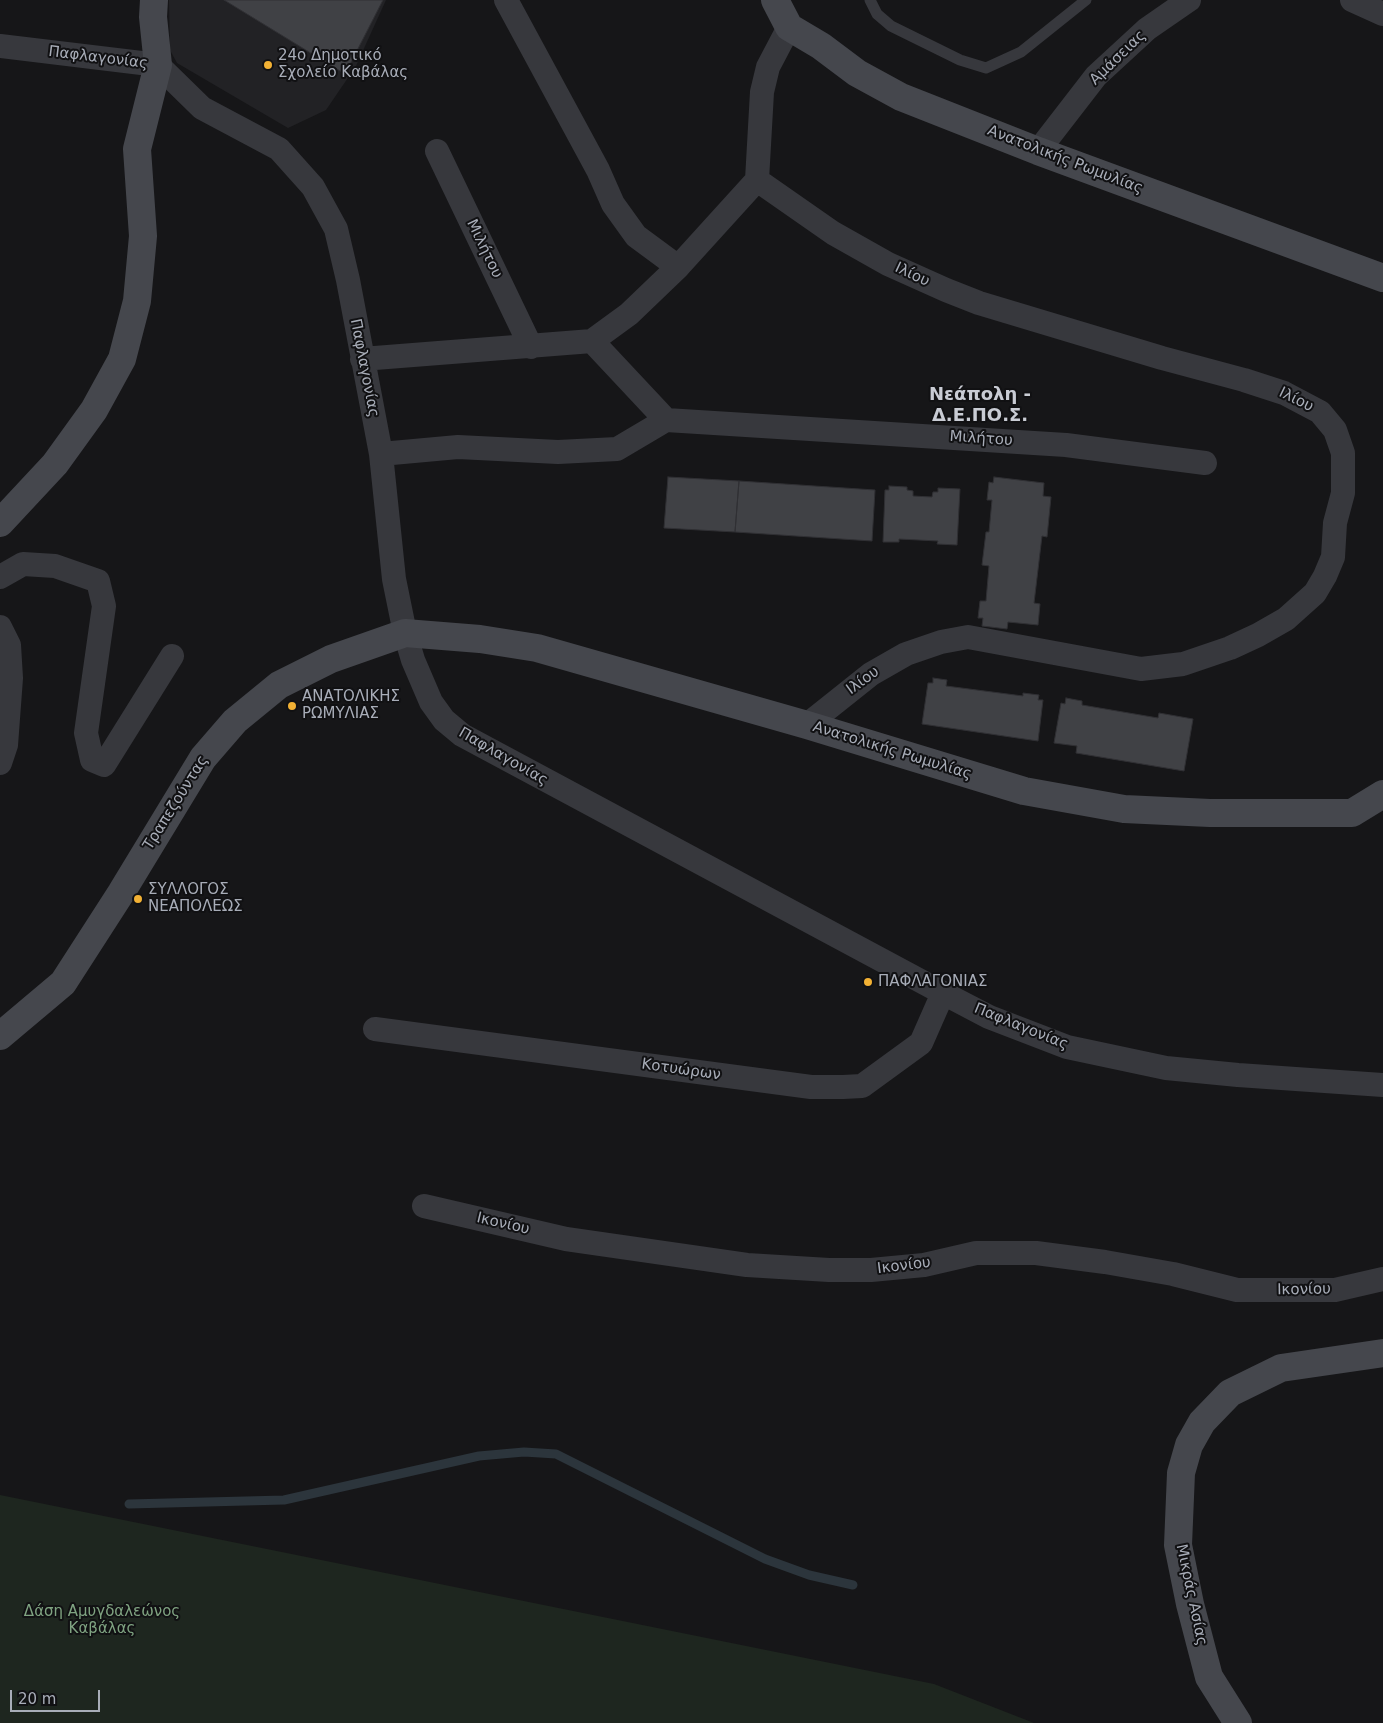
<!DOCTYPE html>
<html>
<head>
<meta charset="utf-8">
<style>
	body { margin:0 }
	#map { position:relative; width:1383px; height:1723px; overflow:hidden; background:#161618; font-family:"DejaVu Sans",sans-serif }
	canvas { display:block }
	.scale { position:absolute; left:10px; top:1690px; width:90px; height:22px; box-sizing:border-box; border:2px solid #a8adb8; border-top:0; padding-left:6px; font-size:15px; line-height:18px; white-space:nowrap; color:#a8adb8; -webkit-text-stroke:4px #111113; paint-order:stroke }
</style>
</head>
<body>
<div id="map">
<canvas width="1383" height="1723"></canvas>
<div class="scale">20 m</div>
</div>
<script>
const g = document.querySelector('canvas').getContext('2d');
g.lineJoin = 'round';
function fillPath(path, color) { g.fillStyle = color; g.fill(path, 'evenodd'); }
const poly = rows => new Path2D(rows.map(r => 'M' + r).join(''));
function strokePath(path, color, width, dash) { g.strokeStyle = color; g.lineWidth = width; g.lineCap = dash ? 'butt' : 'round'; g.setLineDash(dash || []); g.stroke(path); }
function write(font, color, halo, rows, align = 'center') {
  g.font = font + ' "DejaVu Sans",sans-serif'; g.lineWidth = 4; g.setLineDash([]); g.textBaseline = 'middle'; g.strokeStyle = halo; g.fillStyle = color; for (const [text, x, y, turn = 0] of rows) {
    g.save(); g.translate(x, y); g.rotate((+turn || 0) * Math.PI / 180); g.textAlign = isNaN(turn) ? turn : align; if (halo) g.strokeText(text, 0, 0); g.fillText(text, 0, 0); g.restore();
  }
}
const built = poly([
	[169,0,386,0,356,66,326,110,288,128,177,63,170,50]
]);
const green = poly([
	[0,1495,934,1684,1034,1723,0,1723]
]);
const stream = poly([
	[129,1504,284,1500,479,1456,524,1452,556,1454,765,1559,809,1575,853,1585]
]);
const building = poly([
	[224,0,383,0,345,74,224,0],
	[668,477,739,481,735,532,664,528,668,477],
	[994,477,1044,483,1043,496,1051,497,1047,537,1042,536,1034,603,1040,604,1038,625,1008,622,1007,629,982,626,983,618,978,618,980,601,986,601,989,566,982,565,986,532,989,532,992,500,987,500,989,482,993,483,994,477],
	[739,481,875,490,872,541,735,532,739,481],
	[889,486,907,487,907,490,913,491,913,496,932,497,933,492,938,492,938,488,960,489,957,545,937,544,938,541,899,539,899,542,883,542,885,490,889,490,889,486],
	[933,678,947,680,946,686,1023,696,1023,693,1039,695,1038,700,1043,700,1038,741,922,724,928,683,933,683,933,678],
	[1066,698,1082,701,1082,705,1158,718,1159,713,1193,719,1184,771,1076,753,1077,746,1054,743,1061,703,1065,704,1066,698]
]);
const lane = poly([
	[870,0,877,14,891,26,960,60,986,68,1021,52,1086,0]
]);
const street = poly([
	[506,0,598,170,613,204,636,236,678,267],
	[1352,0,1383,14],
	[789,27,768,67,762,92,757,180,833,233,888,264,946,290,979,303,1162,358,1244,380,1284,393,1320,412,1335,430,1343,453,1343,493,1335,523,1333,557,1325,576,1315,593,1286,619,1258,635,1230,648,1183,664,1141,669,968,637,941,642,906,654,871,674,807,725],
	[0,46,158,65,202,108,279,149,313,187,336,229,348,280,381,454,394,579,405,633,413,660,431,702,444,720,462,735,943,993,989,1017,1067,1047,1166,1068,1238,1075,1383,1085],
	[437,151,531,347],
	[1038,151,1096,76,1147,29,1189,0],
	[592,341,666,420],
	[362,359,592,341,629,314,678,267,757,180],
	[666,420,1066,445,1205,463],
	[381,454,458,447,558,452,617,449,666,420],
	[0,577,23,564,55,566,98,581,104,606,86,733,92,760,104,765,172,656],
	[0,627,9,645,11,678,6,745,0,763],
	[375,1029,811,1087,843,1087,862,1086,921,1043,943,993],
	[424,1206,566,1239,747,1265,829,1270,871,1270,924,1265,976,1253,1036,1253,1105,1262,1173,1274,1237,1290,1335,1290,1383,1279]
]);
const secondary = poly([
	[775,0,789,27,821,46,857,73,901,97,1038,151,1383,278],
	[0,523,55,464,94,410,122,359,137,301,143,236,137,149,158,65,153,17,154,0],
	[0,1036,63,983,121,893,203,758,235,721,279,685,331,659,405,633,480,639,537,648,807,725,1024,791,1124,809,1210,813,1352,813,1383,794],
	[1238,1723,1209,1677,1190,1604,1178,1545,1181,1473,1189,1445,1202,1422,1230,1393,1281,1368,1383,1353]
]);
const markers = [
	[268,65,5,"#f2b134"],
	[292,706,5,"#f2b134"],
	[138,899,5,"#f2b134"],
	[868,982,5,"#f2b134"]
];
const poiNames = [
	["24ο Δημοτικό",278,56],
	["Σχολείο Καβάλας",278,73],
	["ΑΝΑΤΟΛΙΚΗΣ",302,697],
	["ΡΩΜΥΛΙΑΣ",302,714],
	["ΣΥΛΛΟΓΟΣ",148,890],
	["ΝΕΑΠΟΛΕΩΣ",148,907],
	["ΠΑΦΛΑΓΟΝΙΑΣ",878,982]
];
const streetNames = [
	["Παφλαγονίας",98,58,7],
	["Αμάσειας",1118,58,-44],
	["Ανατολικής Ρωμυλίας",1065,160,21],
	["Μιλήτου",484,249,64],
	["Ιλίου",912,275,25],
	["Παφλαγονίας",364,368,79],
	["Ιλίου",1296,400,26],
	["Μιλήτου",981,439,4],
	["Ιλίου",863,681,-36],
	["Ανατολικής Ρωμυλίας",892,751,17],
	["Παφλαγονίας",503,757,30],
	["Τραπεζούντας",176,803,-58],
	["Παφλαγονίας",1021,1027,22],
	["Κοτυώρων",681,1070,8],
	["Ικονίου",503,1224,13],
	["Ικονίου",904,1266,-7],
	["Ικονίου",1304,1290,-1],
	["Μικράς Ασίας",1191,1595,78]
];
const parkNames = [
	["Δάση Αμυγδαλεώνος",102,1612],
	["Καβάλας",102,1629]
];
const quarterNames = [
	["Νεάπολη -",980,395],
	["Δ.Ε.ΠΟ.Σ.",980,416]
];
fillPath(built, '#222225');
fillPath(green, '#1e261f');
strokePath(stream, '#2c353c', 9);
fillPath(building, '#404145');
strokePath(building, '#303034', 1);
strokePath(lane, '#37383d', 11);
strokePath(street, '#37383d', 24);
strokePath(secondary, '#45474d', 28);
for (const [x, y, r, color] of markers) { const dot = new Path2D(); dot.arc(x, y, r, 0, 2 * Math.PI); g.fillStyle = color; g.fill(dot); strokePath(dot, '#111113', 2); }
write('15px', '#a8adb8', '#111113', poiNames, 'left');
write('15px', '#a8adb8', '#111113', streetNames);
write('15px', '#7fa381', '#111113', parkNames);
write('bold 18px', '#c9ccd4', '#111113', quarterNames);
</script>
</body>
</html>
